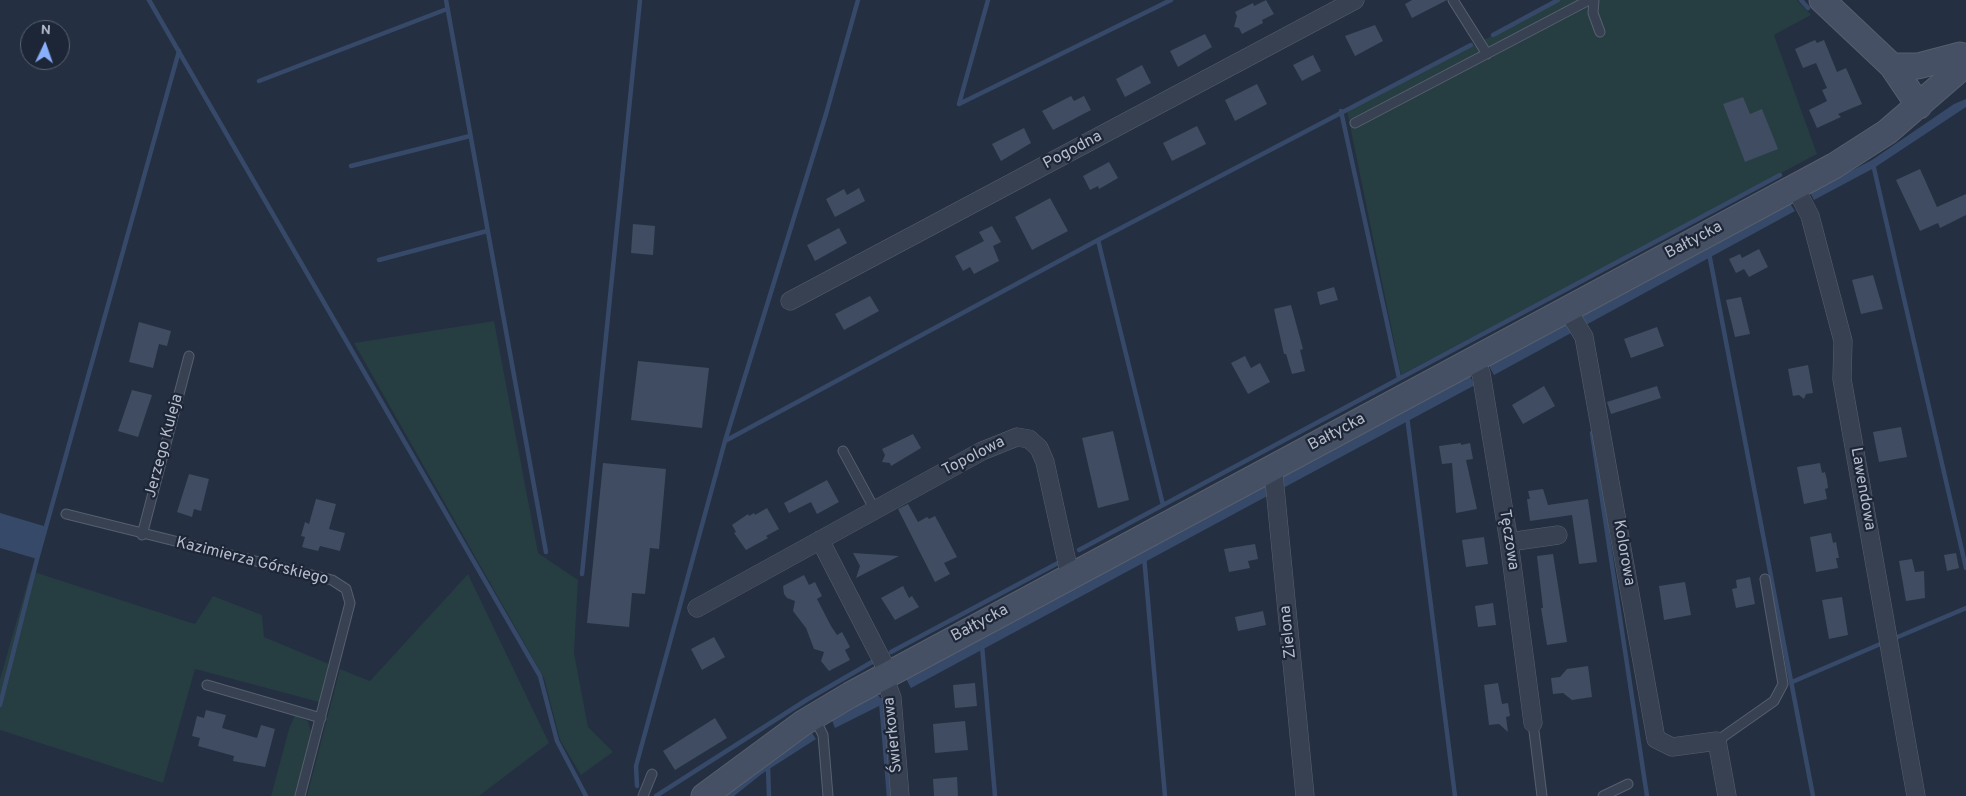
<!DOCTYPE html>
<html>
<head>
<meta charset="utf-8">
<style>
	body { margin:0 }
	#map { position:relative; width:1966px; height:796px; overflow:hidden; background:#242f41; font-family:Overpass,sans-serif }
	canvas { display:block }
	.north { position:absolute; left:20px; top:20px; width:50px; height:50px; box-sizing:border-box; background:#1d2636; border:1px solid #5a6272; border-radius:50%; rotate:3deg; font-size:14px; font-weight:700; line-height:20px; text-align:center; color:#b5bccb }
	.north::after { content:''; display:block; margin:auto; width:18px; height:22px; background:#89b0fc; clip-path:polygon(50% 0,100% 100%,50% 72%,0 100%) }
</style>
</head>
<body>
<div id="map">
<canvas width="1966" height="796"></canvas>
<div class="north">N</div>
</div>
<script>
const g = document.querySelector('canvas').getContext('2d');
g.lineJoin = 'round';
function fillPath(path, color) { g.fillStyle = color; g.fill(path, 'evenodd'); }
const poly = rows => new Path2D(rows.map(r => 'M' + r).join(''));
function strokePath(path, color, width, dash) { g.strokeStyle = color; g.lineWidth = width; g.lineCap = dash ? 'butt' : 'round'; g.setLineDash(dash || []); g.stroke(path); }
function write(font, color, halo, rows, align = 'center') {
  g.font = font + ' Overpass,sans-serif'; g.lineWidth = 4.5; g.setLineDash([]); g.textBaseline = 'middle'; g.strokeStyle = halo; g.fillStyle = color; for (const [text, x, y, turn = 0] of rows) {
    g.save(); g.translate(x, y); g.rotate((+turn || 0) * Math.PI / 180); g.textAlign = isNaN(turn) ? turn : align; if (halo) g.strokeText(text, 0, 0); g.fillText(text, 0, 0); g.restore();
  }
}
const green = poly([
	[1561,0,1797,0,1811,15,1774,35,1817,154,1401,375,1347,111],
	[494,321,538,553,578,580,574,653,588,727,613,752,581,775,560,740,544,678,354,343],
	[31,571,195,624,213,596,262,615,264,637,329,664,319,702,195,669,163,783,0,730,0,679],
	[468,574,549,743,479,796,307,796,340,669,370,681],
	[295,715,308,721,312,735,297,796,271,796,289,729]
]);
const water = poly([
	[1966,99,1966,107,1874,168,1814,200,1810,192,1872,160,1954,104],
	[1789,202,1795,211,1494,375,1490,368,1489,362],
	[1468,373,1475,385,1285,487,1281,482,1282,471],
	[1265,480,1271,494,911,688,905,677],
	[0,513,47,527,37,559,0,548],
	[874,694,879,696,883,704,835,728,831,718],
	[810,730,816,739,763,773,734,796,720,796]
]);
const stream = poly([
	[149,0,540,676,557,741,586,796],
	[446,0,546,552],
	[988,0,959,104,1171,0],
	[1801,0,1808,8],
	[1493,35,1558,0],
	[259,81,447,9],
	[1341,111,1399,378],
	[1873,164,1966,568],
	[351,166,470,136],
	[1098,240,1163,505],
	[1709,253,1813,796],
	[379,260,487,231],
	[1407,416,1455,796],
	[1592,433,1647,796],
	[725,441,1098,240,1471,45],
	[1079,550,1780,175],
	[1144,556,1165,796],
	[582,574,640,0],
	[1893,639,1966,608],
	[982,645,995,796],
	[891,652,1058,563],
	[1792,682,1885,642],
	[881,700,889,796],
	[0,705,37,559,179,51],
	[768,767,769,796],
	[637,786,636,766,725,441,826,114,858,0],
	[656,796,808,699,872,662]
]);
const building = poly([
	[1266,0,1274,14,1262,20,1263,23,1242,34,1239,28,1234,27,1237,16,1235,12,1253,3,1254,6],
	[1412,0,1447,0,1412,18,1405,4],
	[1375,25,1383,41,1355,56,1345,36],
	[1205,34,1212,47,1178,67,1170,51],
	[1815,40,1817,43,1824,40,1837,72,1846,68,1862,104,1838,114,1841,117,1817,128,1809,110,1827,101,1822,90,1827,88,1816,63,1803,68,1795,49],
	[1313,55,1321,71,1302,81,1293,65],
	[1142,65,1151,83,1125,97,1116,79],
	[1257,84,1267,104,1235,121,1225,100],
	[1071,96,1074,101,1084,96,1091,110,1053,130,1042,111],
	[1743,97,1750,114,1762,109,1778,149,1745,162,1723,104],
	[1197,126,1206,144,1172,161,1163,143],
	[1024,128,1031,143,1001,161,992,144],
	[1109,162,1118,178,1099,189,1098,186,1090,190,1083,176],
	[1920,169,1937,207,1966,194,1966,215,1940,228,1938,223,1920,231,1896,180],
	[859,188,865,201,835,217,826,199,844,189,847,195],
	[1050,198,1068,231,1032,250,1015,217],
	[633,224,655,226,653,255,631,253],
	[992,226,1001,242,993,246,999,261,974,274,970,267,963,271,955,256,984,241,979,232],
	[839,228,847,243,815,261,807,245],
	[1759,249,1768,267,1749,277,1744,269,1736,273,1729,259,1740,254,1742,258],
	[1873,275,1883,309,1861,314,1852,280],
	[1334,287,1338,300,1320,305,1317,292],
	[870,296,879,311,844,330,835,314],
	[1741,297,1750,334,1735,337,1726,300],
	[1291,305,1303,349,1300,350,1305,371,1292,374,1286,354,1284,354,1274,309],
	[139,322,171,331,167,346,159,344,153,368,129,362],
	[1657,327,1664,346,1631,358,1624,339],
	[1245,356,1251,368,1260,363,1270,382,1248,394,1231,363],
	[638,361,709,368,702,428,631,420],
	[1808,365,1813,393,1806,394,1804,399,1799,395,1793,396,1788,369],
	[1544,386,1555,406,1523,424,1512,405],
	[1657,386,1661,398,1611,414,1607,402],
	[132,390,152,395,138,437,118,431],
	[1901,427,1907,457,1879,462,1873,432],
	[1113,431,1129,500,1098,508,1082,438],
	[913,434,921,448,891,466,890,463,882,462,885,455,882,449],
	[1461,443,1461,445,1470,443,1473,459,1466,460,1477,509,1456,513,1452,463,1442,464,1439,446],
	[603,463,666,469,659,549,650,548,645,594,632,593,629,627,587,623],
	[1820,463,1822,473,1825,472,1827,480,1828,488,1825,489,1827,499,1804,504,1797,467],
	[189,474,209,479,201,511,194,509,192,517,177,512],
	[827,480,839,502,817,514,811,502,789,513,784,503],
	[1543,489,1548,505,1588,499,1597,562,1579,564,1572,515,1530,521,1527,499,1530,499,1528,491],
	[316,499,336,504,329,529,345,533,340,551,320,546,318,551,302,547,305,537,301,536,305,522,309,524],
	[908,504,918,522,927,517,929,519,935,516,957,557,944,563,950,574,935,582,898,509],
	[767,508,779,529,766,536,768,538,746,550,734,533,736,532,732,525,748,514,749,516,754,513,755,515],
	[1831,533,1833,543,1836,542,1839,558,1836,558,1838,568,1816,572,1810,537],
	[1484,537,1488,564,1466,567,1462,540],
	[1255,544,1258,559,1248,561,1250,568,1229,572,1224,549],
	[853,553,899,556,856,578,860,566],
	[1956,553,1959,568,1947,571,1944,555],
	[1553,554,1567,642,1547,645,1541,608,1543,608,1537,556],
	[1912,559,1915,572,1924,571,1925,598,1906,601,1899,561],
	[804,575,809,585,815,582,822,596,817,599,831,626,837,635,842,632,850,647,845,650,850,660,829,671,821,661,824,652,814,649,806,628,793,611,795,601,787,598,784,594,783,586],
	[1750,577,1755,604,1736,608,1732,589,1737,588,1736,580],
	[1685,582,1691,615,1664,620,1659,586],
	[903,586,909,598,912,596,919,607,895,620,881,598],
	[1842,597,1848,635,1829,639,1822,600],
	[1493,603,1496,625,1478,627,1475,606],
	[1263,611,1266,625,1238,631,1235,617],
	[714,637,725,657,702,670,691,649],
	[1588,666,1592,697,1572,700,1563,693,1553,694,1551,678,1560,677,1567,669],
	[975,683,977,706,955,708,953,685],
	[1498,683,1502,704,1508,703,1510,716,1506,717,1508,732,1499,724,1489,725,1484,685],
	[206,710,226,715,222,728,257,738,261,725,275,729,265,767,233,761,234,756,198,746,200,738,192,736,197,716,204,718],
	[715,718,727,738,675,770,663,751],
	[965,721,968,750,935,753,933,724],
	[957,777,958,796,934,796,933,779]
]);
const lane = poly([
	[1453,0,1487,54],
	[1594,0,1593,13,1600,32],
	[1355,123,1589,0],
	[843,451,875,510],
	[66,514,332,580,346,589,350,603,300,796],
	[142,535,189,356],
	[207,685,321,718],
	[815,719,823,735,828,796],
	[1533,723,1542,796],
	[1717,741,1774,701,1783,684,1765,579],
	[643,796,652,774],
	[1603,796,1628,784]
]);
const street = poly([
	[1795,187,1810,216,1843,341,1842,379,1916,796],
	[790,301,1355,0],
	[1567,309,1584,337,1656,739,1672,747,1717,741,1727,796],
	[1472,361,1481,373,1509,542,1533,723],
	[1273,467,1305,796],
	[820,540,889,674],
	[1509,542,1558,535],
	[697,608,982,451,1017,437,1029,439,1039,448,1045,462,1068,567,1072,575],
	[884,676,892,698,900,796]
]);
const secondary = poly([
	[1822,0,1892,66,1919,106],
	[1892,66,1918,66,1960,55,1966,57],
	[704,796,803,723,850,695,1834,166,1887,132,1966,64]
]);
const streetNames = [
	["Pogodna",1073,151,-28],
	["Bałtycka",1694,241,-28],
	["Bałtycka",1337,433,-28],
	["Jerzego Kuleja",165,446,-75],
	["Topolowa",974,457,-27],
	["Lawendowa",1862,489,80],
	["Tęczowa",1508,540,81],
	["Kolorowa",1623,553,80],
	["Kazimierza Górskiego",252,562,14],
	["Bałtycka",980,624,-28],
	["Zielona",1289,632,-96],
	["Świerkowa",894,735,-96]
];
fillPath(green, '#263d42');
fillPath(water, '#374969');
strokePath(stream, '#374969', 4.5);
fillPath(building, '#404c61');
strokePath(lane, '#565f6e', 11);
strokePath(street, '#565f6e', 19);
strokePath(secondary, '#565f6e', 27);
strokePath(lane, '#384151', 9);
strokePath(street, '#384151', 18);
strokePath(secondary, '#465064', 25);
write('16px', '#b5bccb', '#1d2636', streetNames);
</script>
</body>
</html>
